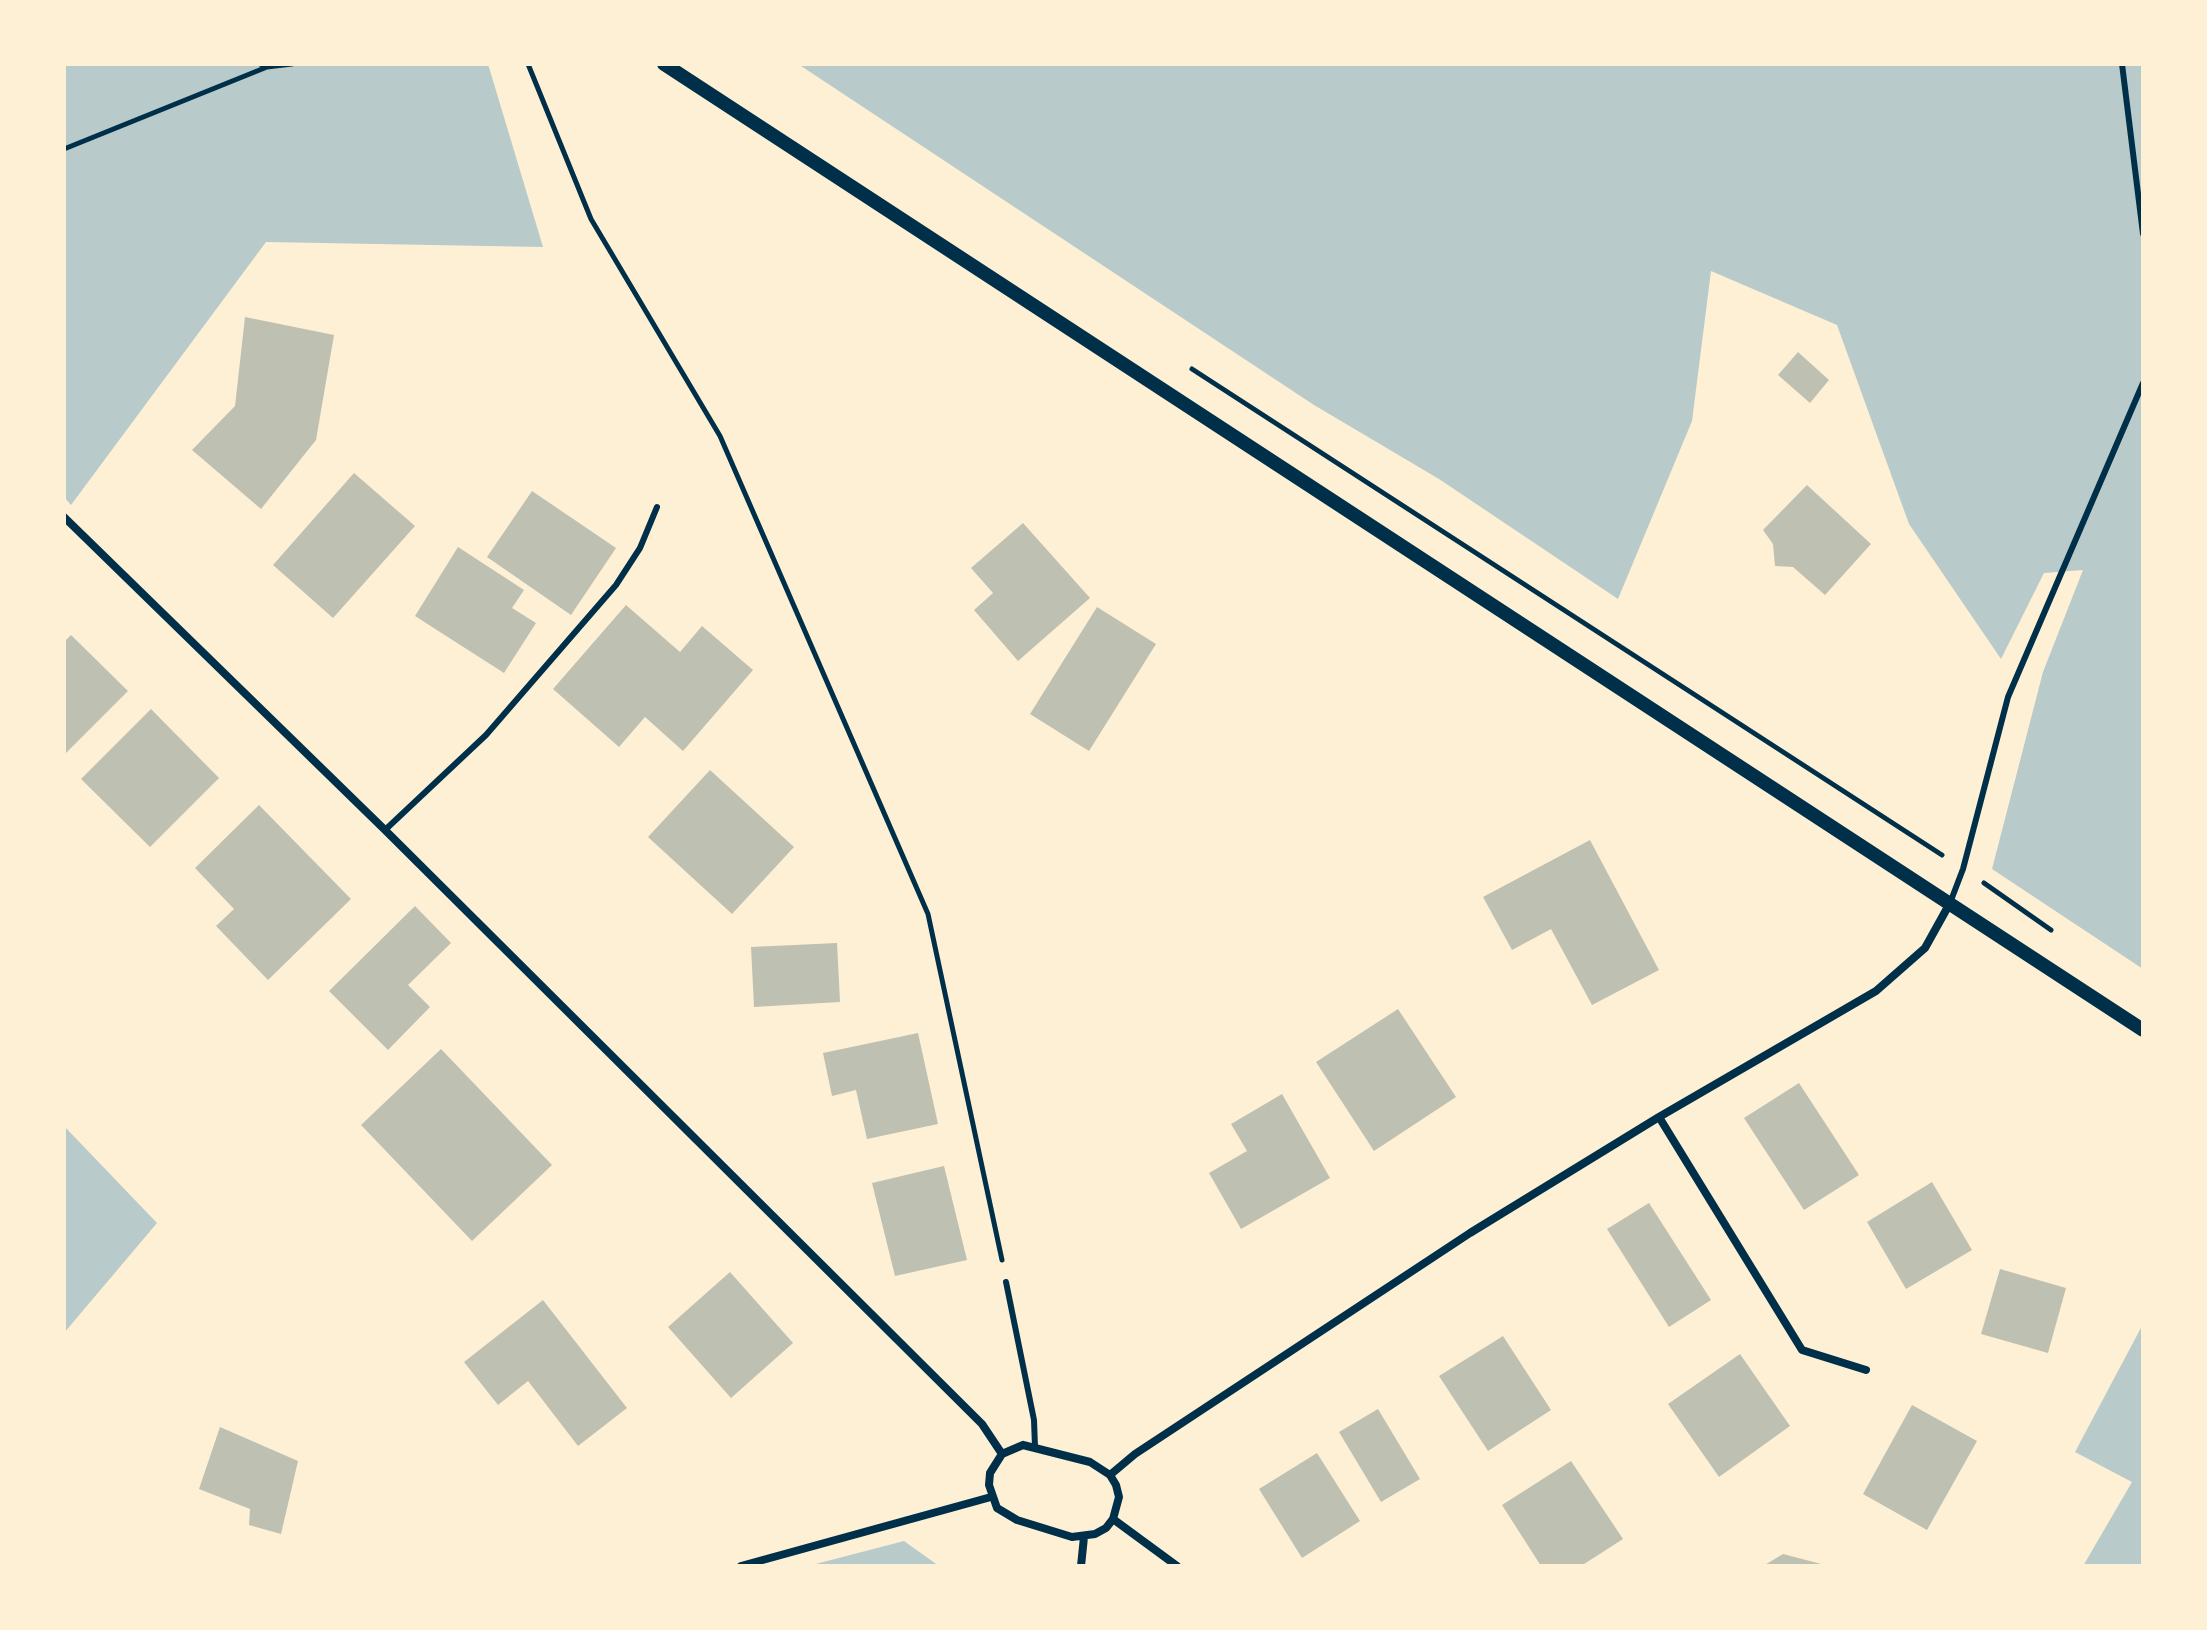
<!DOCTYPE html>
<html>
<head>
<meta charset="utf-8">
<style>
	body { margin:0 }
	#map { position:relative; width:2207px; height:1630px; overflow:hidden; background:#fdf0d5; font-family:"Varela Round",sans-serif }
	canvas { display:block }
	.frame { position:absolute; inset:0; border:66px solid #fdf0d5; pointer-events:none }
</style>
</head>
<body>
<div id="map">
<canvas width="2207" height="1630"></canvas>
<div class="frame"></div>
</div>
<script>
const g = document.querySelector('canvas').getContext('2d');
g.lineJoin = 'round';
function fillPath(path, color) { g.fillStyle = color; g.fill(path, 'evenodd'); }
const poly = rows => new Path2D(rows.map(r => 'M' + r).join(''));
function strokePath(path, color, width, dash) { g.strokeStyle = color; g.lineWidth = width; g.lineCap = dash ? 'butt' : 'round'; g.setLineDash(dash || []); g.stroke(path); }
const green = poly([
	[64,64,488,64,543,247,266,242,71,505,64,497],
	[798,64,2143,64,2143,969,1992,869,2043,672,2083,570,2044,573,2001,659,1909,524,1837,325,1711,271,1692,421,1618,599,1439,479,1314,405],
	[64,1126,157,1223,64,1333],
	[2143,1324,2143,1566,2083,1566,2132,1482,2075,1452],
	[904,1541,939,1566,808,1566]
]);
const building = poly([
	[245,317,334,335,316,440,261,509,192,450,235,406],
	[1798,352,1829,380,1810,403,1778,375],
	[354,473,415,526,333,618,273,565],
	[1807,485,1871,544,1825,595,1793,567,1775,566,1773,544,1763,530],
	[532,491,616,548,571,615,487,557],
	[1023,523,1090,598,1018,661,974,610,993,593,971,568],
	[458,547,524,590,512,608,536,623,504,673,415,616],
	[626,605,680,652,702,626,753,670,683,751,645,717,619,747,553,689],
	[1097,607,1156,644,1089,751,1030,714],
	[71,635,128,691,64,755,64,642],
	[151,709,219,778,150,847,81,779],
	[710,770,794,847,732,914,648,837],
	[259,805,351,899,268,980,216,926,234,909,195,868],
	[1590,840,1659,970,1592,1005,1551,929,1512,950,1483,897],
	[415,906,451,943,408,985,430,1007,388,1050,329,991],
	[837,943,840,1002,754,1007,751,947],
	[1398,1009,1456,1097,1374,1151,1316,1062],
	[918,1033,938,1124,867,1139,856,1090,832,1096,823,1053],
	[441,1049,552,1165,472,1241,361,1125],
	[1799,1083,1859,1175,1804,1210,1744,1118],
	[1282,1094,1330,1178,1241,1229,1209,1173,1247,1151,1231,1124],
	[944,1166,967,1260,895,1276,872,1183],
	[1932,1182,1972,1250,1906,1289,1867,1222],
	[1649,1203,1711,1300,1669,1327,1607,1229],
	[2000,1269,2066,1288,2048,1353,1981,1334],
	[730,1272,793,1343,731,1398,668,1327],
	[543,1300,627,1408,578,1446,528,1381,498,1405,464,1362],
	[1503,1336,1551,1410,1488,1451,1439,1376],
	[1740,1354,1790,1426,1719,1477,1668,1404],
	[1912,1405,1977,1441,1927,1530,1863,1494],
	[1378,1409,1420,1479,1381,1502,1339,1432],
	[220,1427,298,1461,281,1534,249,1525,250,1509,199,1489],
	[1317,1453,1360,1521,1302,1558,1259,1489],
	[1571,1461,1623,1539,1581,1566,1541,1566,1502,1505],
	[1783,1554,1825,1565,1825,1566,1763,1566]
]);
const path = poly([
	[260,64,267,67,292,64],
	[528,64,591,219,720,436,928,914,1002,1260],
	[64,149,267,67],
	[1192,369,1942,855],
	[1984,883,2051,930]
]);
const service = poly([
	[2122,64,2143,234],
	[385,830,486,735,616,585,640,548,657,507],
	[1950,903,1963,869,2008,697,2143,383],
	[1006,1282,1034,1420,1035,1447]
]);
const minor = poly([
	[64,517,385,830,982,1424,1002,1454],
	[1659,1117,1802,1350,1866,1370],
	[1023,1445,1090,1462,1110,1475,1116,1485,1119,1497,1113,1519,1106,1528,1095,1534,1072,1537,1017,1520,997,1508,989,1485,990,1473,1002,1454,1023,1445],
	[1110,1475,1135,1454,1470,1233,1659,1117,1876,991,1925,948,1950,903],
	[1113,1519,1177,1566],
	[741,1566,991,1497],
	[1081,1566,1084,1537]
]);
const tertiary = poly([
	[664,64,2143,1030]
]);
fillPath(green, '#b9caca');
fillPath(building, '#bec0b2');
strokePath(path, '#003049', 5);
strokePath(service, '#003049', 6);
strokePath(minor, '#003049', 8);
strokePath(tertiary, '#003049', 14);
</script>
</body>
</html>
